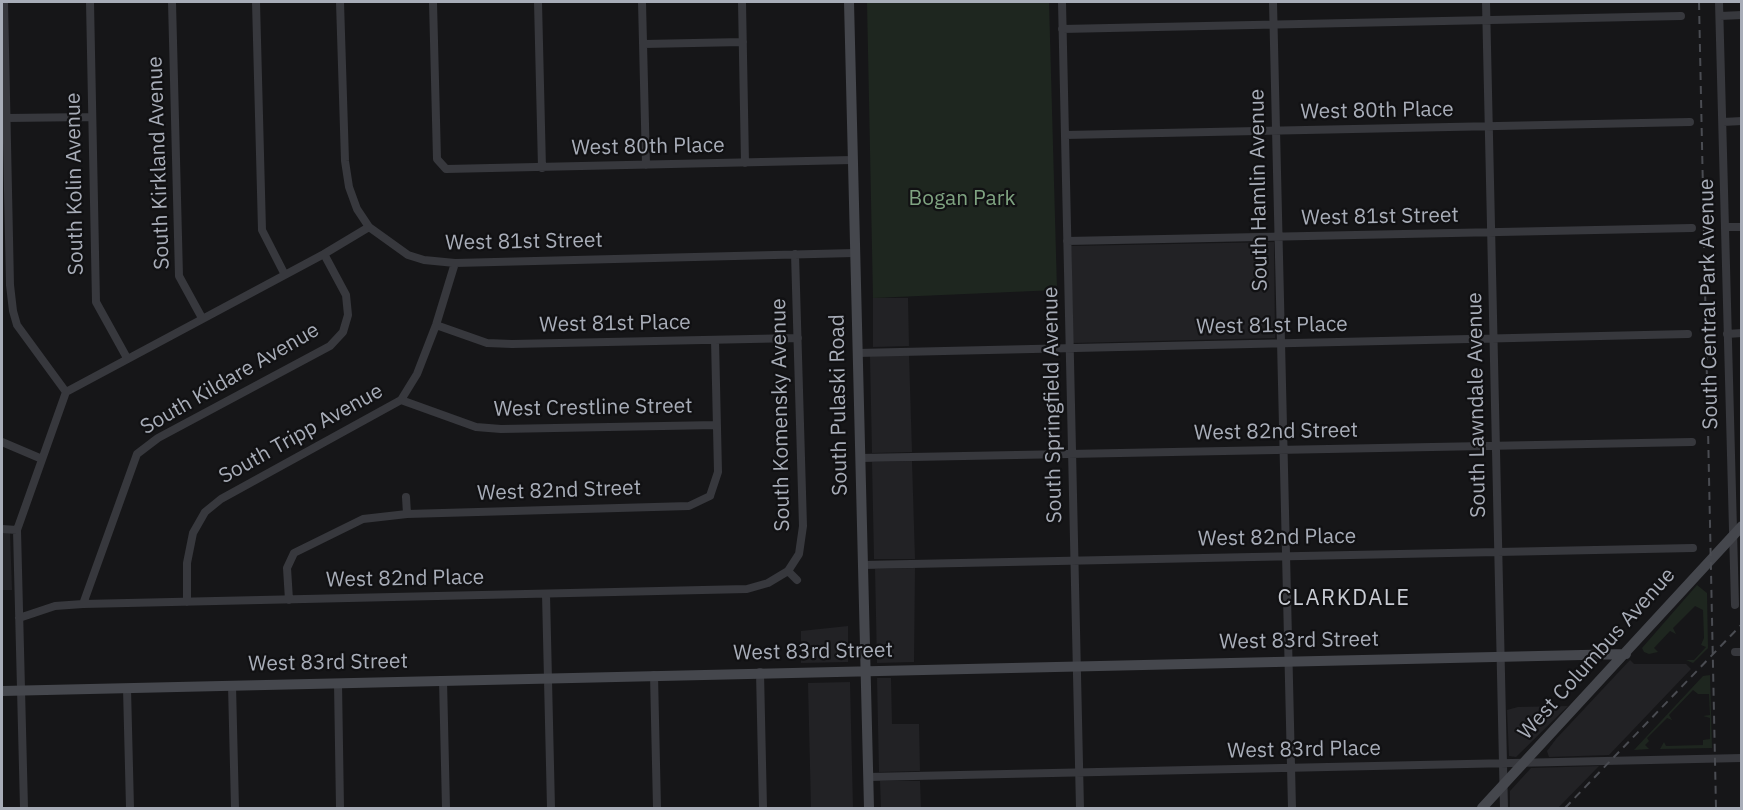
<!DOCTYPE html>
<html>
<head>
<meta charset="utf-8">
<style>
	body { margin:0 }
	#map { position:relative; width:1743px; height:810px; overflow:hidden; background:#161618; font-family:"IBM Plex Sans",sans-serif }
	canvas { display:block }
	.frame { position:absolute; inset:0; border:3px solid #a8adb8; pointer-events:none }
</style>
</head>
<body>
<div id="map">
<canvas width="1743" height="810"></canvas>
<div class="frame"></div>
</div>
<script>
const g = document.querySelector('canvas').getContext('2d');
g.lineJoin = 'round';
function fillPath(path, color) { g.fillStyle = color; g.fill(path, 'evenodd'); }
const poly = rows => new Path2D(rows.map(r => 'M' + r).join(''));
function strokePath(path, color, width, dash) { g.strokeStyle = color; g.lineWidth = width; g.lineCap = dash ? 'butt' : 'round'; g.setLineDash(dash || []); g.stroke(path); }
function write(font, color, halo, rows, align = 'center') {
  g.font = font + ' "IBM Plex Sans",sans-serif'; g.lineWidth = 4.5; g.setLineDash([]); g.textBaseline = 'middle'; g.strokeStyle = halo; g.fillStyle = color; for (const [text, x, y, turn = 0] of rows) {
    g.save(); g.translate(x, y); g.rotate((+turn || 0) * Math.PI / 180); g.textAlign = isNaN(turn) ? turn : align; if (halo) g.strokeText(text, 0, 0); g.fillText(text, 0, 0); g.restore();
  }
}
const built = poly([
	[1274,242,1275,338,1073,343,1071,246],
	[873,298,908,298,909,346,873,347],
	[909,355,912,452,872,453,870,356],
	[912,461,915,559,874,559,872,462],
	[2,532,10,532,12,590,2,590],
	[915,568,914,662,877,663,875,569],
	[848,626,848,662,801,663,801,631],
	[1630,660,1634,664,1686,664,1691,669,1609,755,1549,757,1547,751,1556,739],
	[877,678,891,678,892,724,919,724,920,771,879,772],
	[850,682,853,808,811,808,808,683],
	[1568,706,1516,757,1509,756,1507,710,1518,707],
	[1599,766,1558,808,1510,808,1510,791,1531,768],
	[880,781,920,781,921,808,881,808]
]);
const green = poly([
	[867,2,1049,2,1057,290,873,298],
	[1697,585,1707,593,1708,648,1693,663,1686,660,1694,660,1706,647,1701,645,1704,638,1703,610,1695,606,1673,628,1676,634,1670,631,1654,648,1658,652,1649,654,1644,652,1642,648],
	[1710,675,1712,748,1660,749,1664,742,1666,746,1703,745,1703,740,1710,739,1710,718,1703,716,1710,715,1709,694,1698,694,1693,690,1669,715,1672,720,1667,718,1647,738,1649,741,1645,745,1649,749,1634,750,1703,676]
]);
const street = poly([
	[4,2,10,285,13,311,17,325,66,392],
	[90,2,96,302,127,358],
	[172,2,179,276,202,318],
	[256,2,262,230,284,273],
	[340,2,345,161,349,187,357,209,369,227,408,255,424,260,455,263,854,253],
	[433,2,437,159,446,169,852,160],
	[538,2,542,168],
	[642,2,646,165],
	[742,2,745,163],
	[1062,2,1080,808],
	[1273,2,1292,808],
	[1486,2,1504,808],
	[1719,2,1735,605],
	[1720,16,1742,15],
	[1062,29,1681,16],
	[644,44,743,42],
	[7,118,92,117],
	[1723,122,1742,121],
	[1065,135,1690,122],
	[1725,227,1742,227],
	[1067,241,1692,228],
	[436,325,487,343,512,344,798,338],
	[1727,334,1742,333],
	[857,353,1688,334],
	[66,392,324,254,369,227],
	[401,400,476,427,501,429,717,425],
	[2,442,42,459],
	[860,458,1692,442],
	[710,496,718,472,715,340],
	[406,497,407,514],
	[2,529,17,530],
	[862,565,1693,548],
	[788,571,797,580],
	[546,594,551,808],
	[289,600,287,568,294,553,363,519,407,514,689,506,710,496],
	[187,602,187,563,193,533,205,512,221,499,401,400,417,374,436,325,455,263],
	[83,604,137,454,158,438,330,346,343,332,348,315,346,295,324,254],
	[19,618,55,606,83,604,747,589,768,583,788,571,799,554,803,526,795,254],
	[1735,652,1742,652],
	[760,672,763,808],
	[654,675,657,808],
	[443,680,446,808],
	[338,683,340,808],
	[232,685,235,808],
	[127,688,130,808],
	[868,777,1742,758],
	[24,808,17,530,66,392]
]);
const secondary = poly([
	[849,2,869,808],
	[2,691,1626,654],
	[1482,808,1742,526]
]);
const rail = poly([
	[1699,2,1716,808],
	[1565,808,1742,624]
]);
const streetNames = [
	["West 80th Place",1377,111,-1],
	["West 80th Place",648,147,-1],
	["South Kirkland Avenue",159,163,-92],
	["South Kolin Avenue",75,184,-91],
	["South Hamlin Avenue",1259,190,-91],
	["West 81st Street",1380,217,-1],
	["West 81st Street",524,242,-1],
	["South Central Park Avenue",1709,304,-91],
	["West 81st Place",615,324,-1],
	["West 81st Place",1272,326,-1],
	["South Kildare Avenue",230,379,-30],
	["South Pulaski Road",839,405,-91],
	["South Springfield Avenue",1053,405,-91],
	["South Lawndale Avenue",1477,405,-91],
	["West Crestline Street",593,408,-1],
	["South Komensky Avenue",781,415,-91],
	["West 82nd Street",1276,432,-1],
	["South Tripp Avenue",301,434,-29],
	["West 82nd Street",559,491,-2],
	["West 82nd Place",1277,538,-1],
	["West 82nd Place",405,579,-1],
	["West 83rd Street",1299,641,-1],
	["West 83rd Street",813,652,-1],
	["West Columbus Avenue",1597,654,-48],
	["West 83rd Street",328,663,-1],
	["West 83rd Place",1304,750,-1]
];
const parkNames = [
	["Bogan Park",962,199]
];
const neighbourhoodNames = [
	["CLARKDALE",1344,599]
];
fillPath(built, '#222225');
fillPath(green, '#1e261f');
strokePath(street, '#37383d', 8);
strokePath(secondary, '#45474d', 10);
strokePath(rail, '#4a4c52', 2, [8, 6]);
write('21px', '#a8adb8', '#111113', streetNames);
write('21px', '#7fa381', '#111113', parkNames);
g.letterSpacing = '1.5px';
write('22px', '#c9ccd4', '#111113', neighbourhoodNames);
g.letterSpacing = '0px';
</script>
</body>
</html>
